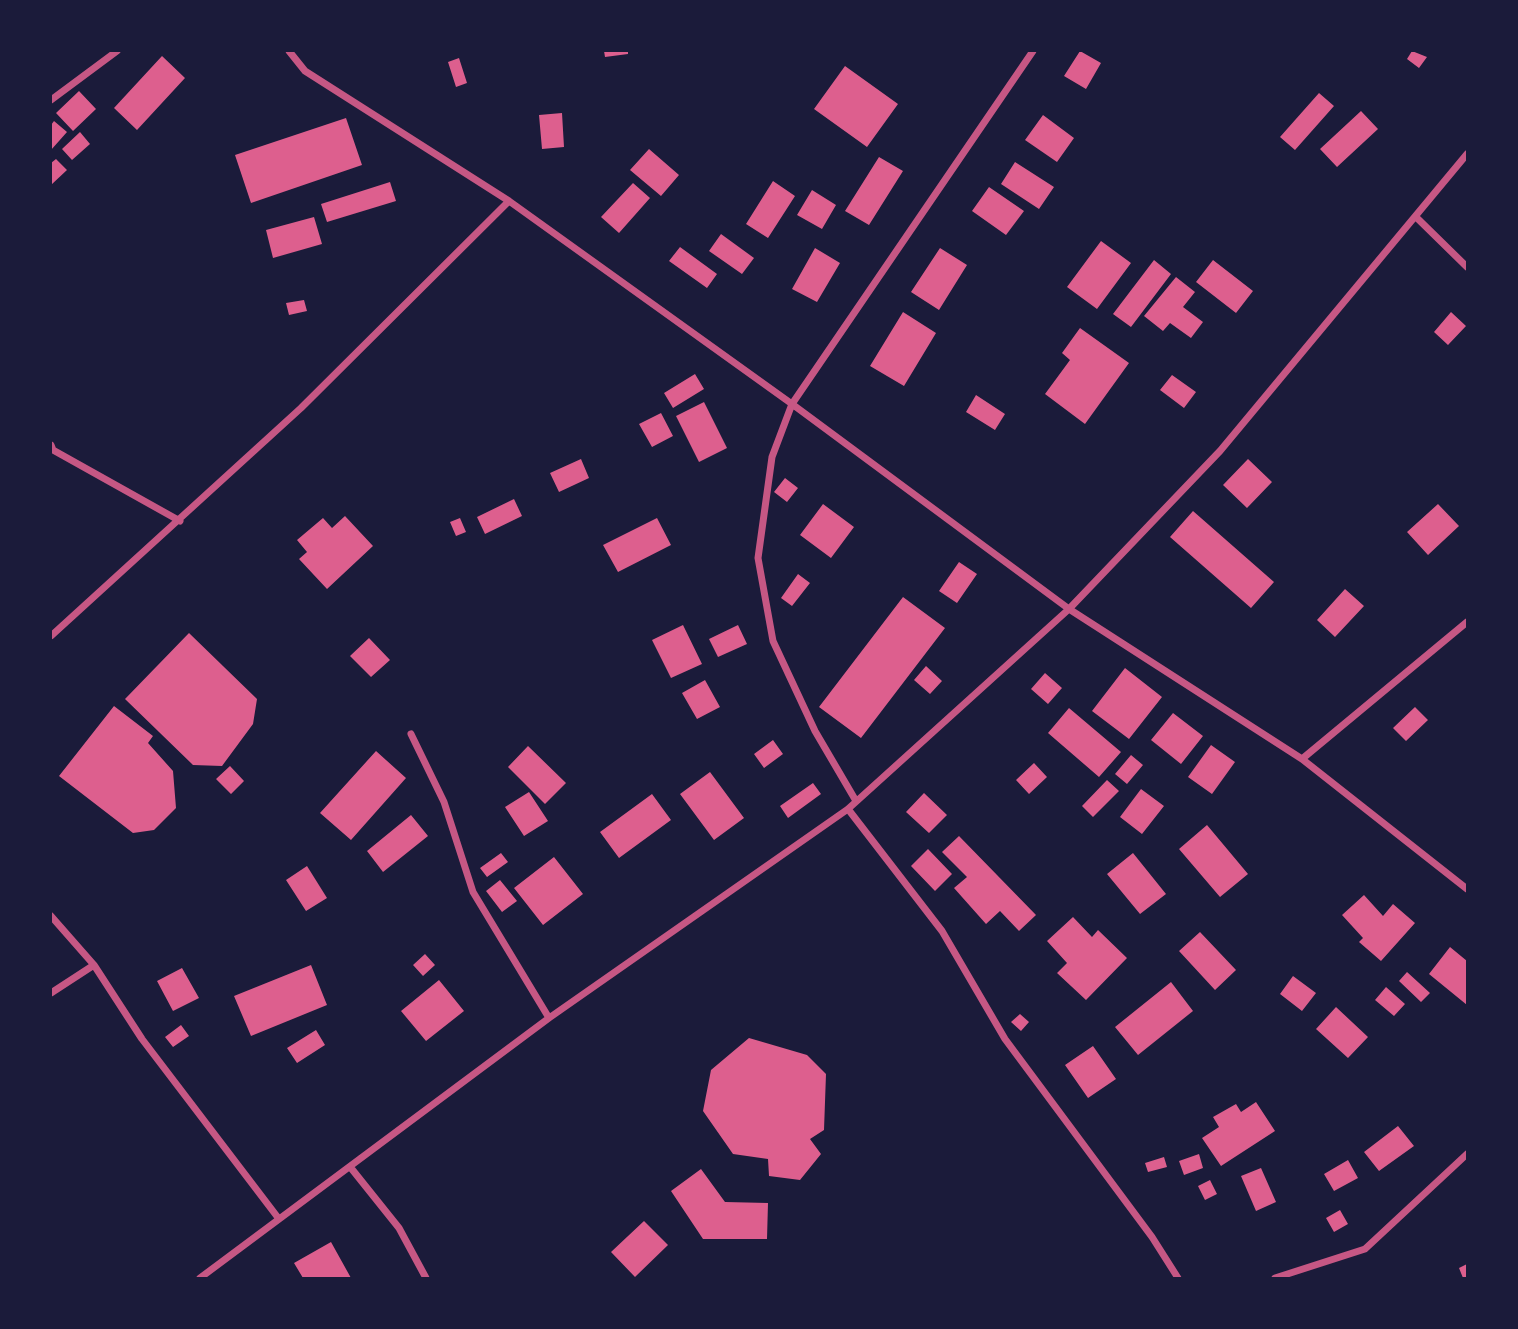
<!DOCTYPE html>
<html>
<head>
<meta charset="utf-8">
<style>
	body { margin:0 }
	#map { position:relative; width:1518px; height:1329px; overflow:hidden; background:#1b1b3a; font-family:Manrope,sans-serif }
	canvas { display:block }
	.frame { position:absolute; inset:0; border:52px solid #1b1b3a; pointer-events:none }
</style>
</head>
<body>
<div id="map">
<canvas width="1518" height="1329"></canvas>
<div class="frame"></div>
</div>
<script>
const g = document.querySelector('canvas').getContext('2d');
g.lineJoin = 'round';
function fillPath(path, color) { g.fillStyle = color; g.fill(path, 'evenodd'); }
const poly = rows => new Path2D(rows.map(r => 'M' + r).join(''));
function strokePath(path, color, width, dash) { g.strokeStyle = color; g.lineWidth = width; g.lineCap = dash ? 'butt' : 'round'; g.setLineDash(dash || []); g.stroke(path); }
const building = poly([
	[604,51,628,51,628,54,605,57],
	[1080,51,1101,63,1086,89,1064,76],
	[1412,51,1427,57,1419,68,1407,59],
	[162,56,185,78,137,130,114,108],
	[459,58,467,83,456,87,448,62],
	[845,66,898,104,867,147,814,109],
	[79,91,96,109,73,131,56,113],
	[1319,93,1334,106,1295,150,1280,137],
	[1361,111,1378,129,1337,167,1320,149],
	[562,113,564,147,542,149,539,115],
	[1043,115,1074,138,1057,162,1025,140],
	[346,118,362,165,251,203,235,155],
	[54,121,67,132,51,150,51,125],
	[80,132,90,144,72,160,62,149],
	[649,149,679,175,661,196,630,170],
	[879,157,903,171,869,225,845,211],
	[56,159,67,170,51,185,51,163],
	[1015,162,1054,187,1039,209,1001,184],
	[773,181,795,196,768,238,746,224],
	[390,182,396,201,327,222,321,204],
	[633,183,650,198,619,233,601,217],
	[989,187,1024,211,1006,235,972,211],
	[812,190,836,205,822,229,797,215],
	[314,217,322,244,273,258,266,230],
	[721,234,754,258,742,274,709,251],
	[1101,241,1131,263,1097,309,1067,287],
	[680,247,717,274,707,288,669,261],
	[815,248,840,263,817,302,792,289],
	[940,248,967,265,939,310,911,292],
	[1154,260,1171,274,1131,327,1113,314],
	[1213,260,1253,291,1236,313,1196,282],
	[1176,277,1195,292,1183,307,1203,322,1191,338,1170,323,1163,331,1144,316],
	[304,300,307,311,289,315,286,303],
	[903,312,936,333,904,386,870,366],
	[1451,312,1466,326,1448,345,1434,332],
	[1080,328,1129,363,1085,424,1045,394,1070,360,1062,353],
	[695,374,704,389,673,408,664,393],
	[1172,375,1196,392,1184,408,1160,390],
	[976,395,1005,414,995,430,966,412],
	[704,402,727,448,699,462,676,416],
	[661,413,673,436,652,447,639,424],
	[581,459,589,478,559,492,550,473],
	[1248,459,1272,482,1247,508,1223,485],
	[785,478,798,488,787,502,774,492],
	[514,499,522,516,485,534,477,517],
	[823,504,854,527,831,558,800,535],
	[1438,504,1459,526,1428,555,1407,532],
	[1193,511,1274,582,1251,608,1170,537],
	[345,516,373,546,327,589,299,559,307,552,297,540,323,518,332,528],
	[460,518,466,532,456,536,450,522],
	[657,518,671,545,618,572,603,545],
	[959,562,977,574,957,603,939,591],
	[798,574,810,583,792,606,781,598],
	[1345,589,1364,606,1335,637,1317,620],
	[903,597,945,628,861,738,819,707],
	[683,625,702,664,671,678,652,640],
	[738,625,747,644,718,657,709,639],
	[189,633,257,699,253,724,222,766,193,765,125,699],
	[369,638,390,660,371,677,350,656],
	[926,666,942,681,930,694,914,680],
	[1125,668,1162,697,1129,739,1092,711],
	[1045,673,1062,688,1048,704,1031,689],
	[705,680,720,707,697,719,682,693],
	[114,706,153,736,148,743,173,771,176,808,154,830,133,833,59,776],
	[1415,707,1428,720,1406,741,1393,728],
	[1069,708,1121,752,1099,777,1048,733],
	[1173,713,1203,736,1181,764,1151,740],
	[773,740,783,754,764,768,754,754],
	[1211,745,1235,762,1212,794,1188,777],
	[528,746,566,783,545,804,508,767],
	[376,751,406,778,351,840,320,813],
	[1131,755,1143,765,1127,784,1115,774],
	[1034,763,1047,777,1029,794,1016,780],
	[230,766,244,781,231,794,216,779],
	[710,772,744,818,714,840,680,794],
	[1107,780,1119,791,1093,817,1082,806],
	[813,783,821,794,788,818,780,806],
	[1141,789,1164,806,1142,834,1120,817],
	[529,792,548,821,524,836,505,807],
	[924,793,947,815,929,833,906,812],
	[652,794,671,820,619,858,600,832],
	[411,815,428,836,383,872,367,851],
	[1207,825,1248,874,1220,897,1179,849],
	[959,836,1036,915,1019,931,1000,911,986,924,954,888,967,877,942,852],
	[928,849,952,874,935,891,911,866],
	[501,853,508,862,487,877,480,868],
	[1133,853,1166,894,1140,914,1107,874],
	[554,857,583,894,543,925,514,888],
	[307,866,327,898,306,911,286,880],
	[500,880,517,901,502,912,486,891],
	[1364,895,1383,916,1393,904,1415,923,1381,961,1359,942,1363,938,1342,915],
	[1073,917,1092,937,1098,930,1127,958,1086,1000,1057,973,1067,963,1047,941],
	[1200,932,1236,970,1215,990,1179,951],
	[1450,947,1467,961,1467,1005,1429,974],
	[425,954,435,965,423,976,413,965],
	[311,965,327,1005,251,1036,234,996],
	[182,968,199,998,173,1011,157,981],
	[1407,972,1430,993,1421,1002,1399,981],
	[1293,976,1316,993,1302,1011,1280,994],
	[439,980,464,1011,426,1041,401,1011],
	[1171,982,1193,1011,1138,1055,1115,1027],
	[1386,987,1405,1004,1394,1016,1375,1000],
	[1336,1007,1368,1037,1348,1058,1316,1029],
	[1020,1014,1029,1022,1021,1031,1011,1022],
	[181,1025,189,1036,173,1047,165,1037],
	[316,1030,325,1045,297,1063,287,1048],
	[749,1038,807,1055,826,1074,824,1130,810,1139,821,1154,800,1180,769,1176,768,1159,733,1154,703,1111,711,1070],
	[1093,1046,1116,1079,1088,1098,1065,1065],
	[1256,1102,1275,1131,1221,1166,1202,1138,1219,1127,1213,1117,1236,1104,1241,1112],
	[1398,1126,1414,1146,1379,1171,1364,1152],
	[1199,1154,1203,1168,1184,1175,1179,1161],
	[1164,1157,1167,1167,1148,1172,1145,1163],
	[1348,1160,1358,1178,1334,1191,1324,1174],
	[1261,1168,1276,1202,1256,1211,1241,1176],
	[701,1169,725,1202,768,1203,767,1239,703,1239,671,1191],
	[1210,1180,1217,1194,1205,1200,1198,1186],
	[1340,1210,1348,1224,1334,1232,1326,1218],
	[644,1221,668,1245,635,1277,611,1252],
	[331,1242,351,1278,303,1278,294,1263],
	[1467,1264,1467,1278,1463,1278,1459,1268]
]);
const minor = poly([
	[289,51,305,71,509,201,792,404,772,457,758,558,773,641,815,731,856,801],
	[51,100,117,51],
	[1467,154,1220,451,1069,609,1302,759,1467,889],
	[1417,218,1467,267],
	[51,445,53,450,180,521],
	[51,636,301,408,509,201],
	[411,734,444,802,473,892,549,1018],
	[1302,759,1467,622],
	[848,809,942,931,1005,1039,1152,1237,1178,1278],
	[51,916,94,965,142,1039,279,1219],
	[51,993,94,965],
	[351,1168,399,1228,426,1278],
	[200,1278,549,1018,848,809,1069,609,792,404,1033,51],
	[1275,1278,1365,1249,1467,1154]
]);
fillPath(building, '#dd5f8e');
strokePath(minor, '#c65784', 7);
</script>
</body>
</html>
